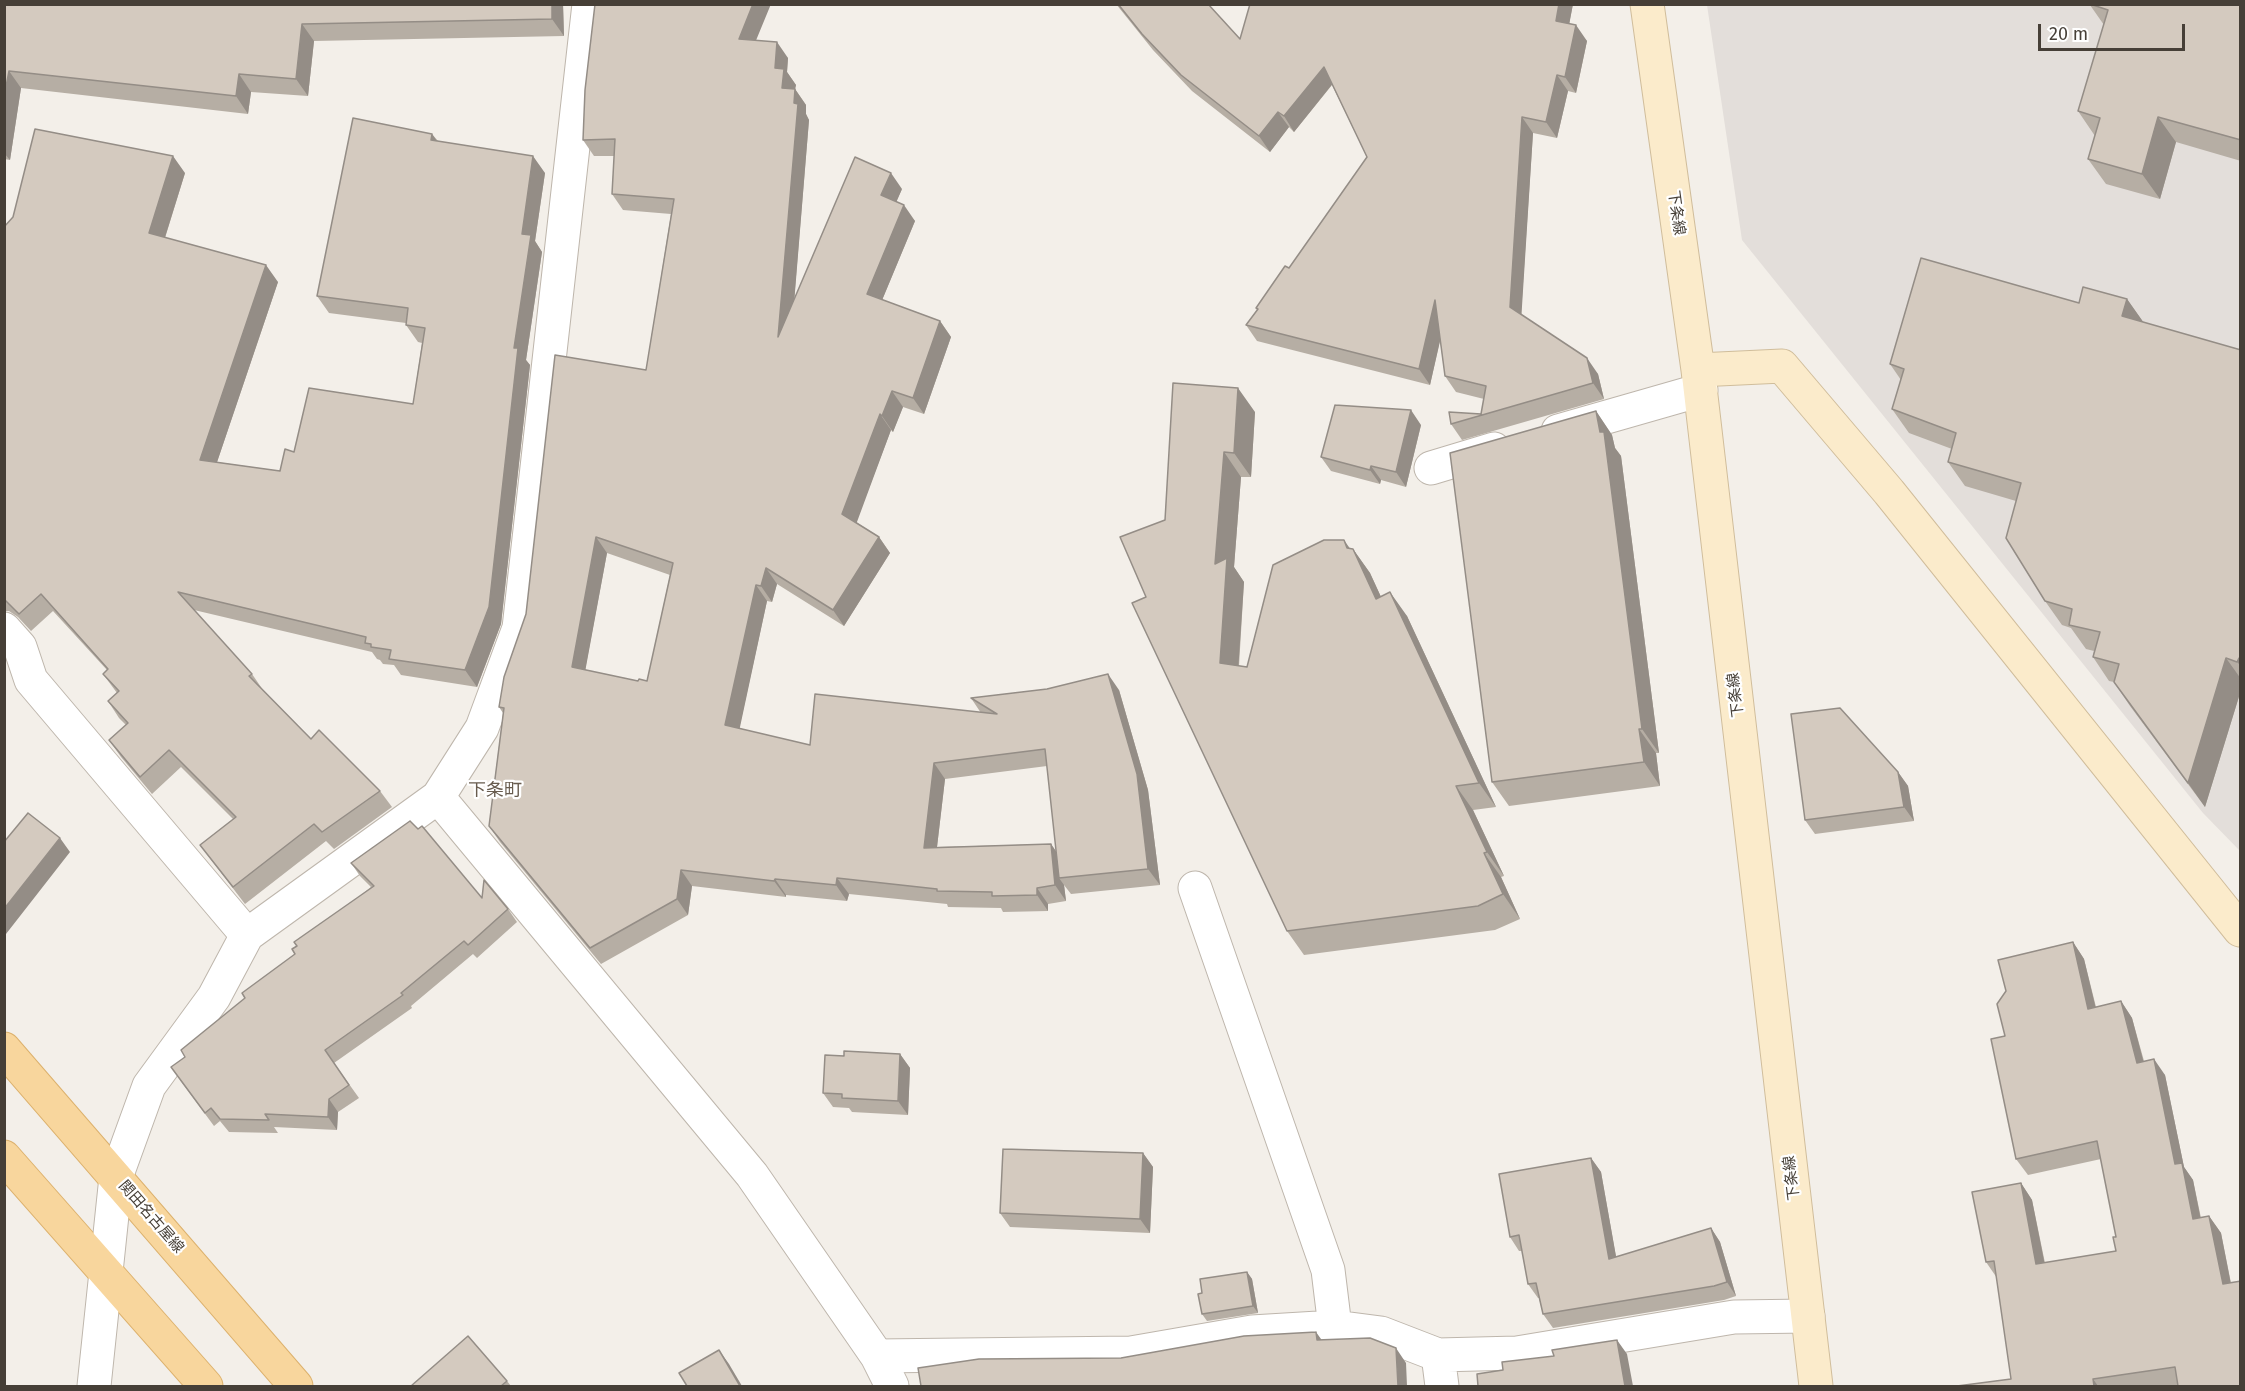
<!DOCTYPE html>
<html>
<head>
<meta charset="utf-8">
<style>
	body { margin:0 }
	#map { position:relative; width:2245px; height:1391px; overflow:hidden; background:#f3efe9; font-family:"Fira Sans",sans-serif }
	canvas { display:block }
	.frame { position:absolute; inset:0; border:6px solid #463f37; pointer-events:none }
	.scale { position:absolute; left:2038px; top:24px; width:147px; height:27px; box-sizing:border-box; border:3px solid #463f37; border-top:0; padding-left:8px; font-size:18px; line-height:21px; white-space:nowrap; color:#463f37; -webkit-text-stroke:4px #fff; paint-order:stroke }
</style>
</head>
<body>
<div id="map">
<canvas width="2245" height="1391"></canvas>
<div class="frame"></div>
<div class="scale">20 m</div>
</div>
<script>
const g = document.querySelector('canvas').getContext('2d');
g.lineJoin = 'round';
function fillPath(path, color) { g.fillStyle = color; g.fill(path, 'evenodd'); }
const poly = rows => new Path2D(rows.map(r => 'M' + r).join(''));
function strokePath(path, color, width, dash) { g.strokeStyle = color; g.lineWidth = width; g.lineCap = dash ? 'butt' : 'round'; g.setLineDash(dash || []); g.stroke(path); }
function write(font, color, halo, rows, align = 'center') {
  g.font = font + ' "Fira Sans","Noto Sans JP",sans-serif'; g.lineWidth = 4.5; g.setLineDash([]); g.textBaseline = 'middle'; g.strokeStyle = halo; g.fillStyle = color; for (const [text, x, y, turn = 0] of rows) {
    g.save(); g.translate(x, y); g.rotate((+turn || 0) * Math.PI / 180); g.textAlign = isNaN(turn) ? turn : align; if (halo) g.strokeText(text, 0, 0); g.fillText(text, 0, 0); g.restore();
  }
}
const industrial = poly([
	[1707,5,2240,5,2240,851,2203,813,1742,240]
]);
const street = poly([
	[1558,431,1701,390],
	[1431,468,1494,449],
	[4,629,20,647,31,680,247,935],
	[438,797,752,1175,877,1356,892,1386],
	[1195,888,1328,1270,1335,1327],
	[1438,1355,1442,1386],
	[877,1356,1131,1353,1252,1332,1335,1327,1381,1333,1438,1355,1517,1353,1734,1317,1808,1316],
	[94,1386,116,1177,149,1086,214,997,247,935,438,797,482,728,519,628,589,4]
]);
const secondary = poly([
	[1647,4,1698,370,1816,1386],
	[1698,370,1782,366,1889,492,2240,930]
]);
const primary = poly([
	[4,1049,296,1386],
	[4,1157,206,1386]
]);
const wall = poly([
	[4,4,563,4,564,36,314,41,308,96,251,92,248,114,21,88,10,160,4,159],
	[1116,4,1208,4,1240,39,1250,4,1573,4,1569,24,1587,41,1576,93,1568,91,1557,138,1533,133,1521,314,1598,374,1604,399,1462,440,1451,424,1481,414,1484,399,1456,392,1445,376,1440,340,1430,385,1257,341,1246,325,1257,310,1256,308,1289,268,1367,157,1332,85,1294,132,1289,127,1270,152,1192,91,1153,50],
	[2241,4,2241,161,2176,142,2160,199,2106,184,2088,159,2095,136,2078,111,2104,25,2090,5],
	[756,40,788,58,787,72,796,85,795,89,806,105,806,114,809,120,794,301,902,189,896,202,915,221,882,300,940,321,951,337,924,414,903,407,893,432,891,430,856,522,879,537,890,553,844,626,777,584,772,602,767,601,739,729,810,745,981,713,971,698,1119,690,1148,790,1160,885,1071,894,1064,885,1066,901,1048,904,1048,911,1003,912,1001,908,948,907,947,904,849,894,847,901,786,895,786,897,692,886,688,915,601,964,500,842,489,826,503,713,499,707,646,370,671,214,623,210,612,194,614,156,594,156,583,140],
	[607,553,670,575,647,681,638,681,585,670],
	[1047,766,1057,853,1051,844,937,847,945,779],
	[432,134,438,141,545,173,535,241,542,252,526,360,530,365,501,624,477,687,401,675,394,665,383,664,380,660,377,659,372,652,194,610,252,674,263,690,311,739,380,791,392,807,334,849,326,841,245,904,212,861,200,845,233,819,181,767,152,794,121,757,109,740,126,725,119,718,108,701,117,693,103,674,107,670,53,611,31,631,18,617,9,611,4,611,4,227,185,173,165,238,278,282,217,462,280,471,294,452,413,404,422,343,418,342,406,325,406,323,329,313,317,296],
	[2127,299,2143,322,2241,350,2241,690,2205,807,2130,706,2114,682,2109,681,2093,657,2094,651,2086,649,2071,628,2062,625,2045,601,2016,501,1965,486,1948,462,1952,449,1909,433,1892,409,1901,380,1890,364,2079,303],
	[1596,411,1612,435,1615,448,1621,456,1659,753,1656,753,1660,786,1509,806,1492,782],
	[1255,412,1251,477,1241,477,1234,567,1244,582,1239,666,1247,667,1350,549,1353,549,1370,573,1381,597,1407,616,1496,807,1473,810,1504,876,1501,877,1520,919,1495,930,1304,955,1287,931,1165,520],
	[1421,425,1406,487,1381,480,1380,484,1331,471,1321,457],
	[1898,772,1908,786,1914,821,1815,834,1805,820],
	[351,863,482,898,508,909,517,922,477,958,473,954,411,1006,412,1008,334,1063,359,1098,338,1112,337,1130,274,1127,278,1133,229,1132,220,1121,214,1126,180,1080,185,1057,245,998,295,954,297,946,371,887,360,876],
	[2073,942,2084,959,2096,1007,2121,1001,2132,1018,2144,1061,2165,1075,2184,1167,2193,1180,2201,1218,2209,1216,2221,1233,2231,1283,2178,1385,2167,1386,1957,1386,2011,1379,1997,1278,1986,1262,2021,1183,2032,1200,2045,1263,2116,1251,2116,1237,2101,1159,2028,1175,2016,1159,2005,1036],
	[900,1054,910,1068,908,1115,852,1112,849,1108,833,1107,823,1093,844,1056],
	[1143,1153,1153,1167,1150,1233,1010,1227,1000,1213],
	[1591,1158,1601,1172,1616,1257,1711,1228,1720,1242,1736,1296,1724,1300,1553,1328,1543,1314,1539,1298,1538,1298,1528,1284,1522,1251,1519,1251,1510,1237],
	[1247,1272,1252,1279,1258,1313,1207,1321,1202,1314,1202,1293],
	[507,1381,511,1386,411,1386]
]);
const shadedWall = poly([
	[552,4,563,4,564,36,552,19],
	[753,4,771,4,750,55,739,39],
	[1559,4,1573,4,1567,36,1556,21],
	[302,24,314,41,308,96,296,79],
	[1576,25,1587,41,1576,93,1565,77],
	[777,42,788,58,787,72,796,85,795,89,806,105,806,114,809,120,790,353,778,337,782,88,775,68],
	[1324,67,1334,82,1294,132,1284,116],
	[9,71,21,88,10,160,4,153,4,97],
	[239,74,251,92,248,114,236,96],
	[1557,75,1568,91,1557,138,1546,122],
	[1278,112,1289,127,1270,152,1259,136],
	[1522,117,1533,133,1521,322,1510,307],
	[2158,117,2176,142,2160,199,2142,174],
	[432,134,444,151,431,140],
	[173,156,185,173,161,250,149,233],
	[533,156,545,173,535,241,542,252,526,360,530,365,501,624,477,687,465,670,522,234],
	[891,173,902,189,892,212,881,195],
	[904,205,915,221,878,310,867,294],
	[266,265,278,282,212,477,200,460],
	[2127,299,2144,323,2122,316],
	[1435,300,1446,315,1430,385,1419,369],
	[940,321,951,337,924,414,913,398],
	[1587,358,1598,374,1604,399,1593,383],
	[1238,388,1255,412,1251,477,1234,453],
	[892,391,903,407,893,432,882,416],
	[1411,410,1421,425,1406,487,1396,472],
	[1596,411,1612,435,1615,448,1621,456,1659,753,1642,729,1600,432],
	[880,414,891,430,854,530,842,514],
	[1224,452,1241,477,1234,567,1244,582,1237,687,1220,663,1215,564],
	[1371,466,1381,480,1380,484,1370,470],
	[596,537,607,553,583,683,572,667],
	[879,537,890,553,844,626,833,610],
	[1344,540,1358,560,1353,549,1370,573,1393,623,1376,599,1347,548],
	[766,568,777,584,772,602,761,586],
	[756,585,767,601,737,741,725,725],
	[1390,592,1407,616,1496,807,1479,783],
	[2226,658,2241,679,2241,690,2205,807,2188,783],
	[2239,658,2241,659,2241,666,2237,662],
	[1108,674,1119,690,1148,790,1160,885,1148,869],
	[1639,729,1656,753,1660,786,1644,762],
	[934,763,945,779,935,864,924,848],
	[1898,772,1908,786,1914,821,1904,807],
	[1456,786,1473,810,1504,876,1487,852],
	[60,838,70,852,6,934,4,932,4,909],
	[1051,844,1062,860,1059,878,1064,885,1066,901,1055,885],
	[1484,853,1501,877,1520,919,1503,894],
	[681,870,692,886,688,915,677,899],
	[837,878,849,894,847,901,836,885],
	[775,879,786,895,786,897,774,881],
	[1037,888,1048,904,1048,911,1037,895],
	[2073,942,2084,959,2100,1026,2088,1009],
	[2121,1001,2132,1018,2148,1079,2137,1063],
	[900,1054,910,1068,908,1115,898,1101],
	[2154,1059,2165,1075,2184,1167,2193,1180,2204,1236,2193,1219,2175,1164],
	[329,1099,338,1112,337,1130,328,1117],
	[1143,1153,1153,1167,1150,1233,1140,1219],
	[1591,1158,1601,1172,1619,1273,1609,1259],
	[2021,1183,2032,1200,2048,1281,2036,1264],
	[2209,1216,2221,1233,2234,1300,2223,1284],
	[1711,1228,1720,1242,1736,1296,1727,1282],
	[1247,1272,1252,1279,1258,1313,1253,1306],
	[1316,1332,1326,1346,1317,1340],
	[1617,1340,1627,1354,1633,1386,1625,1386],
	[1396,1348,1406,1363,1407,1386,1398,1386],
	[719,1350,729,1364,742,1386,740,1386],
	[2093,1379,2098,1386,2094,1386]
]);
const building = poly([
	[4,4,552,4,552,19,302,24,296,79,239,74,236,96,9,71,4,97,4,4],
	[595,4,753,4,739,39,777,42,775,68,784,69,782,88,795,89,794,103,798,104,778,337,855,157,891,173,881,195,904,205,867,294,940,321,913,398,892,391,882,416,880,414,842,514,879,537,833,610,766,568,761,586,756,585,725,725,810,745,815,694,997,714,971,698,1047,689,1108,674,1137,774,1148,869,1059,878,1045,749,934,763,924,848,1051,844,1055,885,1037,888,1037,895,992,896,992,892,937,891,937,889,837,878,836,885,775,879,774,881,681,870,677,899,590,948,489,826,504,708,499,707,504,677,526,614,555,355,646,370,674,199,612,194,615,139,583,140,585,90,595,4],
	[596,537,673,563,647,681,639,679,638,681,572,667,596,537],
	[1118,4,1208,4,1240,39,1250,4,1559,4,1556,21,1576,25,1565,77,1557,75,1546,122,1522,117,1510,307,1587,358,1593,383,1451,424,1449,412,1481,414,1486,386,1445,376,1435,300,1419,369,1246,325,1258,309,1256,308,1285,266,1289,268,1367,157,1324,67,1284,116,1278,112,1259,136,1181,75,1142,34,1118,4],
	[2090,4,2241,4,2241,140,2158,117,2142,174,2088,159,2100,118,2078,111,2108,10,2090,4],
	[353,118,432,134,431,140,533,156,522,234,531,235,514,348,518,348,489,607,465,670,389,659,391,650,371,647,371,644,365,643,366,637,178,592,252,674,249,676,311,739,319,730,380,791,322,832,314,824,233,887,200,845,236,817,169,750,140,777,109,740,128,723,108,701,119,691,103,674,108,669,41,594,19,614,4,599,4,227,13,217,35,129,173,156,149,233,266,265,200,460,280,471,285,449,294,452,309,388,413,404,425,328,406,325,408,308,317,296,353,118],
	[1921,258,2079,303,2083,287,2127,299,2122,316,2241,350,2241,658,2239,658,2237,662,2226,658,2188,783,2114,682,2119,664,2093,657,2100,632,2069,625,2072,609,2045,601,2006,538,2021,483,1948,462,1956,433,1892,409,1904,369,1890,364,1921,258],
	[1173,383,1238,388,1234,453,1224,452,1215,564,1227,558,1220,663,1247,667,1273,565,1324,540,1344,540,1347,548,1353,549,1376,599,1390,592,1479,783,1456,786,1487,852,1484,853,1503,894,1478,906,1287,931,1132,603,1146,597,1120,537,1165,520,1173,383],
	[1335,405,1411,410,1396,472,1371,466,1370,470,1321,457,1335,405],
	[1596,411,1600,432,1604,432,1642,729,1639,729,1644,762,1492,782,1450,453,1596,411],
	[1840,708,1898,772,1904,807,1805,820,1791,714,1840,708],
	[28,813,60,838,4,909,4,842,28,813],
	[410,821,418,829,422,826,482,898,484,880,508,909,468,945,464,941,401,993,403,995,325,1050,349,1085,329,1099,328,1117,265,1114,269,1120,220,1119,211,1108,205,1113,171,1067,185,1057,181,1050,245,998,242,993,295,954,292,949,297,946,294,942,374,886,351,863,410,821],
	[2073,942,2088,1009,2121,1001,2137,1063,2154,1059,2175,1164,2182,1163,2193,1219,2209,1216,2223,1284,2241,1281,2241,1386,2178,1386,2175,1367,2093,1379,2094,1386,1957,1386,2011,1379,1994,1261,1986,1262,1972,1192,2021,1183,2036,1264,2116,1251,2113,1237,2116,1237,2097,1141,2016,1159,1991,1039,2005,1036,1997,1004,2006,991,1998,960,2073,942],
	[844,1051,900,1054,898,1101,842,1098,842,1094,823,1093,825,1055,844,1056,844,1051],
	[1003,1149,1143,1153,1140,1219,1000,1213,1003,1149],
	[1591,1158,1609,1259,1711,1228,1727,1282,1714,1286,1543,1314,1536,1283,1528,1284,1519,1235,1510,1237,1499,1174,1591,1158],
	[1247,1272,1253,1306,1202,1314,1198,1294,1202,1293,1200,1279,1247,1272],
	[1316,1332,1317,1340,1370,1338,1396,1348,1398,1386,919,1386,921,1386,918,1368,979,1359,1121,1358,1244,1336,1316,1332],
	[468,1336,507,1381,501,1386,411,1386,468,1336],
	[1617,1340,1625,1386,1478,1386,1477,1374,1503,1370,1502,1362,1554,1356,1552,1350,1617,1340],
	[719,1350,740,1386,687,1386,679,1373,719,1350]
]);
const streetNames = [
	["下条線",1676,213,82],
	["下条線",1736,695,-97],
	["下条線",1792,1178,-97],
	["関田名古屋線",151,1217,49]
];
const quarterNames = [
	["下条町",495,791]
];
fillPath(industrial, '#e3deda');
strokePath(street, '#beb6ac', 35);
strokePath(secondary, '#d0bd9b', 35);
strokePath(primary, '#dcb16d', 35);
strokePath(street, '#fff', 33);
strokePath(secondary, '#fbebcb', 33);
strokePath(primary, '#f8d69d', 33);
fillPath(wall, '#b6aea4');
fillPath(shadedWall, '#948d86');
fillPath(building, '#d4cabf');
strokePath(building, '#948d86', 1.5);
write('15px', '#463f37', '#fff', streetNames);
write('18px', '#685c4f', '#fff', quarterNames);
</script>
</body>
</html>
